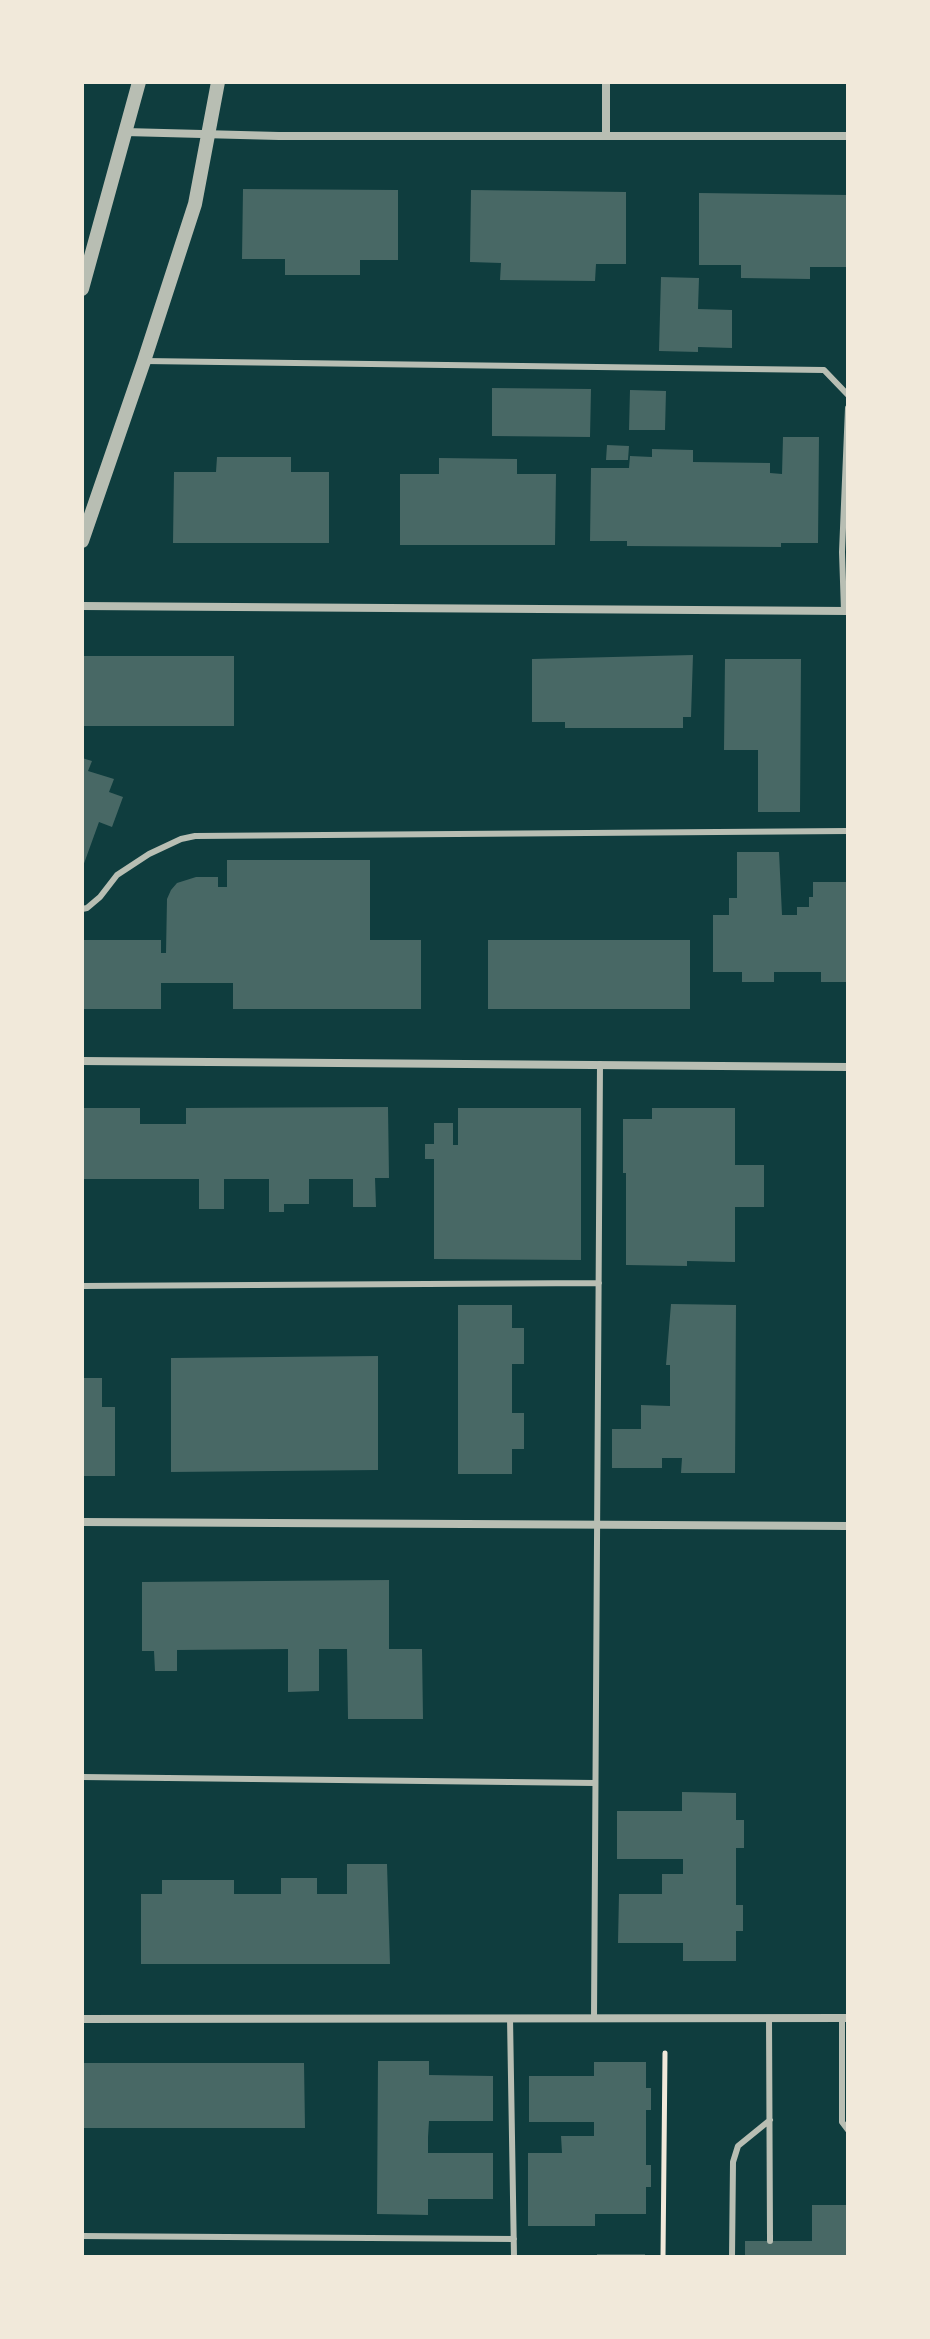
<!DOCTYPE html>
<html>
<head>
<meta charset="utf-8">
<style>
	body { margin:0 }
	#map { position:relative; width:930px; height:2339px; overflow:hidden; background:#0f3d3e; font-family:Spectral,serif }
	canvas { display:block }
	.frame { position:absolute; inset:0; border:84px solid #f1e9da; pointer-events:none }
</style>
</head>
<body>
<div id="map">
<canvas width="930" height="2339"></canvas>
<div class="frame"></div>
</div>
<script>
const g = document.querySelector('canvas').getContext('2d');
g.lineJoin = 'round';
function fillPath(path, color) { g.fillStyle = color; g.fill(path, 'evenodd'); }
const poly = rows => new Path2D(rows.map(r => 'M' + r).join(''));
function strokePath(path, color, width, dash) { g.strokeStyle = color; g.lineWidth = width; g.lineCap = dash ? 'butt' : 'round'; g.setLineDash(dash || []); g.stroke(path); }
const building = poly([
	[243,189,398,190,398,260,360,260,360,275,285,275,285,259,242,259],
	[471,190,626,192,626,264,596,264,595,281,500,280,501,263,470,262],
	[699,193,848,195,848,267,810,267,810,279,741,278,741,265,699,265],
	[661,277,699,278,698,309,732,310,732,348,698,347,698,352,659,351],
	[492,388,591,389,590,437,492,436],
	[630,390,666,391,665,430,629,430],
	[783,437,819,437,818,543,781,543,781,547,627,546,627,541,590,541,591,468,629,468,630,456,652,457,652,449,693,450,693,462,770,463,770,473,782,474],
	[607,445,629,446,628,460,606,460],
	[217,457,291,457,291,472,329,472,329,543,173,543,174,472,216,472],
	[439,458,517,459,517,474,556,474,555,545,400,545,400,474,439,474],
	[693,655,691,717,683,717,683,728,565,728,565,722,532,722,532,659],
	[82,656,234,656,234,726,82,726],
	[725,659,801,659,800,812,758,812,758,750,724,750],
	[82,758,92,761,88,771,114,779,109,792,123,797,112,827,99,822,82,869],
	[737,852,779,852,782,915,797,915,797,907,809,907,809,897,813,897,813,882,848,882,848,982,821,982,821,972,774,972,774,982,742,982,742,972,713,972,713,915,729,915,729,898,737,898],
	[227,860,370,860,370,940,421,940,421,1009,233,1009,233,983,161,983,161,1009,82,1009,82,940,161,940,161,953,166,953,167,899,171,890,177,883,196,877,218,877,218,887,227,887],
	[488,940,690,940,690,1009,488,1009],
	[388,1107,389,1178,375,1178,376,1207,353,1207,353,1179,309,1179,309,1204,284,1204,284,1212,269,1212,269,1179,224,1179,224,1209,199,1209,199,1179,82,1179,82,1108,140,1108,140,1124,186,1124,186,1108],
	[458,1108,581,1108,581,1260,434,1259,434,1159,425,1159,425,1144,434,1144,434,1123,453,1123,453,1145,458,1145],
	[652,1108,735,1108,735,1165,764,1165,764,1207,735,1207,735,1262,687,1261,687,1266,626,1265,626,1173,623,1173,623,1119,652,1119],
	[671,1304,736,1305,735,1473,681,1473,682,1458,662,1458,662,1468,612,1468,612,1429,641,1429,641,1405,670,1406,670,1365,666,1365],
	[458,1305,512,1305,512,1328,524,1328,524,1364,512,1364,512,1413,524,1413,524,1449,512,1449,512,1474,458,1474],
	[378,1356,378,1470,171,1472,171,1358],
	[82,1378,102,1378,102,1407,115,1407,115,1476,82,1476],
	[389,1580,389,1649,422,1649,423,1719,348,1719,347,1649,319,1649,319,1691,288,1692,288,1649,177,1650,177,1671,155,1671,154,1651,142,1651,142,1582],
	[682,1792,736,1793,736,1820,744,1820,744,1848,736,1848,736,1905,743,1905,743,1931,736,1931,736,1961,683,1961,683,1943,618,1943,619,1894,662,1894,662,1874,683,1874,683,1859,617,1859,617,1811,682,1811],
	[347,1864,387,1864,390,1964,141,1964,141,1894,162,1894,162,1880,234,1880,234,1894,281,1894,281,1878,317,1878,317,1894,347,1894],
	[378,2061,429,2061,429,2075,493,2076,493,2121,429,2121,428,2137,428,2153,493,2153,493,2199,428,2199,428,2215,377,2214],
	[594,2062,646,2062,646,2088,651,2088,651,2110,646,2110,646,2165,651,2165,651,2187,646,2187,646,2214,595,2214,595,2226,528,2226,528,2153,562,2153,561,2136,594,2136,594,2122,529,2122,529,2076,594,2076],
	[82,2063,304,2063,305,2128,82,2128],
	[812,2205,848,2205,848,2257,745,2257,745,2241,812,2241],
	[597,2254,645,2254,645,2257,597,2257]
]);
const path = poly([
	[663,2257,665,2053]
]);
const service = poly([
	[144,361,824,370,848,395],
	[844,611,842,552,848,408],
	[82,909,87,908,100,897,117,875,149,854,181,839,195,836,848,831],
	[82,1286,599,1283],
	[82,1777,595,1783],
	[510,2018,514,2257],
	[594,2018,600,1064],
	[769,2018,770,2241],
	[842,2018,842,2122,848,2130],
	[82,2236,514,2239],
	[732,2257,733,2162,738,2146,770,2120]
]);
const minor = poly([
	[606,82,606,136],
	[125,132,279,136,848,136],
	[82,606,848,611],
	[82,1061,848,1067],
	[82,1522,848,1526],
	[82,2019,848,2018]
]);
const tertiary = poly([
	[82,289,139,82],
	[82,541,144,361,195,204,218,82]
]);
fillPath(building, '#486865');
strokePath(path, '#f1e9da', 5);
strokePath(service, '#b8beb3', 6);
strokePath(minor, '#b8beb3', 8);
strokePath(tertiary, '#b8beb3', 14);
</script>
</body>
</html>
